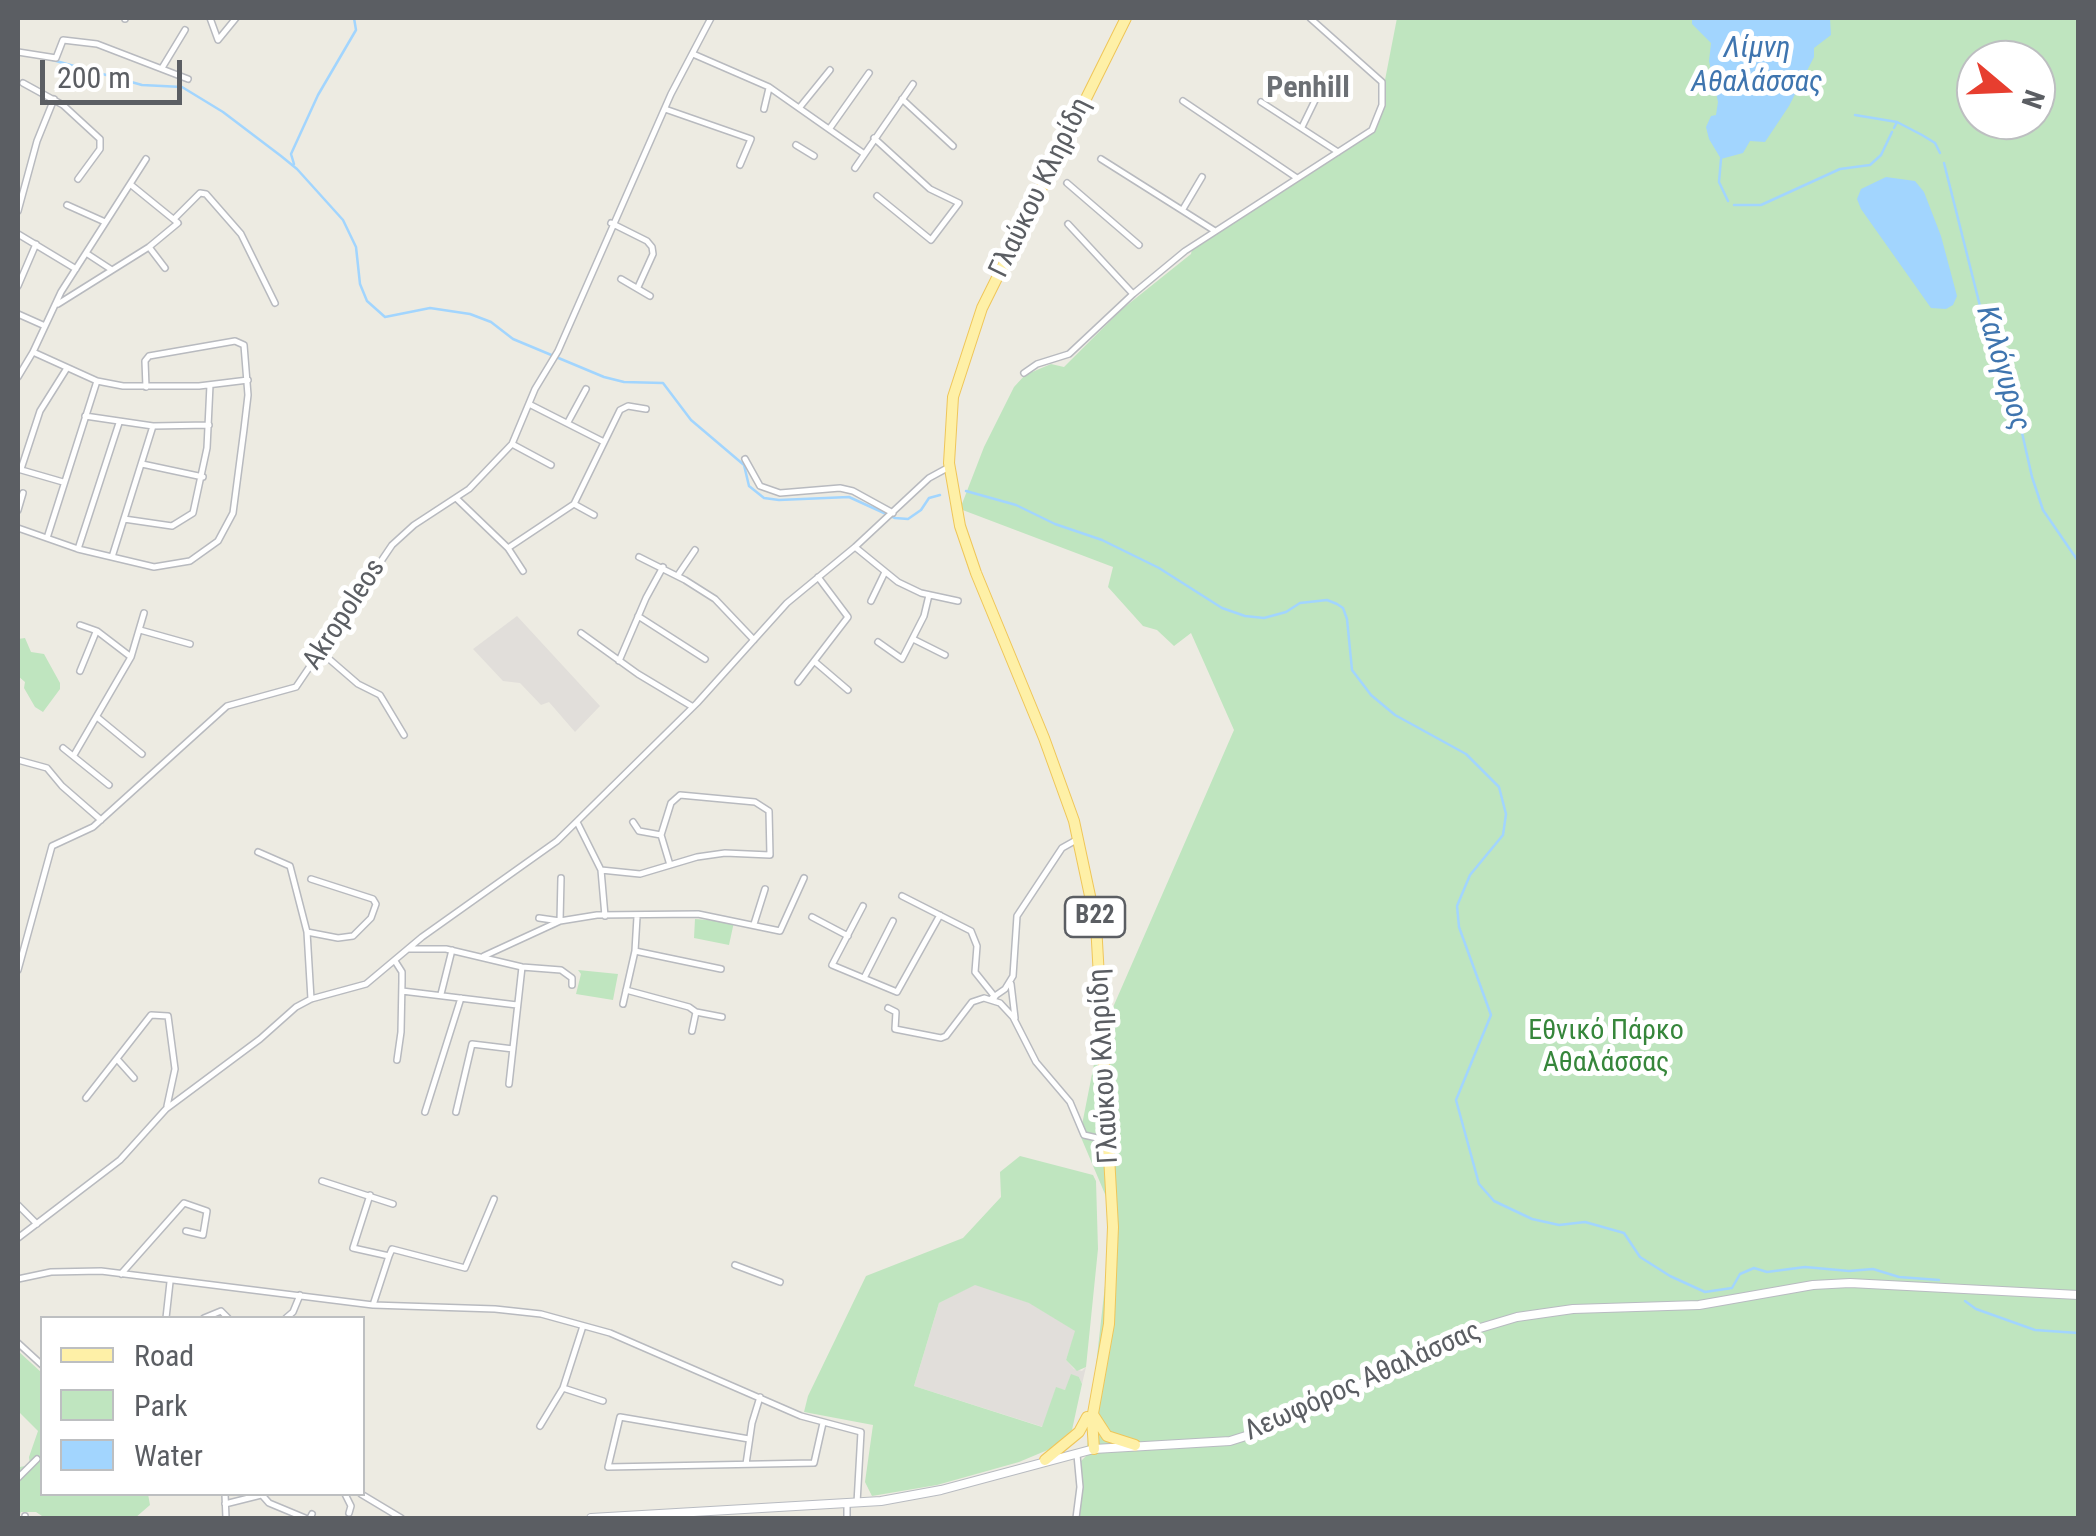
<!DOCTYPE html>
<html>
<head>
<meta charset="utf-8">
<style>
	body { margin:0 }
	#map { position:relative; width:2096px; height:1536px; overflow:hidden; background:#edebe2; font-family:"Roboto Condensed",sans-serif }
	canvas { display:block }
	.frame { position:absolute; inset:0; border:20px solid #5b5e63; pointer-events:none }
	.legend { position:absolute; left:40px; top:1316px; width:325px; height:180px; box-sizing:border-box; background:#fff; border:2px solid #bdbfc1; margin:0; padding:12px 18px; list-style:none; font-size:30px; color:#5b5e63 }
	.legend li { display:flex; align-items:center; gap:20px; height:50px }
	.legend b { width:50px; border:2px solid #bdbfc1 }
	.north { position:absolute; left:1956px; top:40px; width:100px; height:100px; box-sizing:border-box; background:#fff; border:2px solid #bdbfc1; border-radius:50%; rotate:109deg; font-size:28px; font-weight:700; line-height:40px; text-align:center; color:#5b5e63 }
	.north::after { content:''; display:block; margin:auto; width:35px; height:45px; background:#e73e2f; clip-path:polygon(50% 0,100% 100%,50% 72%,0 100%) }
	.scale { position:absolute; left:40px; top:60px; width:142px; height:45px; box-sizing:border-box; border:5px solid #5b5e63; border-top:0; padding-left:12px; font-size:30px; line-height:35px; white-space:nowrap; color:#5b5e63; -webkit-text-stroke:8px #fff; paint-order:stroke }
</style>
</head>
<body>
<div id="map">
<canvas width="2096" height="1536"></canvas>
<div class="frame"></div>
<ul class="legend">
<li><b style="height:12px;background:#fef0a7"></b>Road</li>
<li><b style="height:28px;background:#bfe5bf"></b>Park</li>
<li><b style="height:28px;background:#a2d5fe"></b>Water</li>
</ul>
<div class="north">N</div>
<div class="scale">200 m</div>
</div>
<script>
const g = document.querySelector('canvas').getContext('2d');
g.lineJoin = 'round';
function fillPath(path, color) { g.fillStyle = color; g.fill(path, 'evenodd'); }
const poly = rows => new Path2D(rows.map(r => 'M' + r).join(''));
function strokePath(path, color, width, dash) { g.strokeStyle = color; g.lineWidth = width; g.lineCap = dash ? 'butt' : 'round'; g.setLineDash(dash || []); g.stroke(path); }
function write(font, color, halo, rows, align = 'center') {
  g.font = font + ' "Roboto Condensed",sans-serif'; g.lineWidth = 10; g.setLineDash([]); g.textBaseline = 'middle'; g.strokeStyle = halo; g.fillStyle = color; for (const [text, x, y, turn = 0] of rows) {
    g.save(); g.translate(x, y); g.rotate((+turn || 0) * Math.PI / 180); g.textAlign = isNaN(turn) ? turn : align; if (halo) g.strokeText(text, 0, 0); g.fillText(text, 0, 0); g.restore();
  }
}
const industrial = poly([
	[517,616,600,706,575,732,549,702,541,705,520,683,503,681,473,649],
	[975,1284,1030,1303,1076,1331,1066,1360,1074,1369,1082,1371,1086,1367,1082,1384,1079,1377,1065,1390,1056,1388,1043,1427,914,1386,939,1303]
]);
const green = poly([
	[1397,18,2078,18,2078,1518,1078,1518,1082,1494,1081,1461,1086,1456,1113,1213,1080,1135,1094,1064,1114,1005,1234,730,1191,633,1174,646,1157,630,1143,626,1108,587,1113,567,960,509,984,447,1014,387,1025,375,1051,364,1064,367,1121,310,1191,254,1192,249,1375,131,1384,107,1385,80],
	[1976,60,2036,60,2036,120,1976,120],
	[25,638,31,652,44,654,60,683,60,689,43,712,35,707,24,688,25,682,18,676,18,639],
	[695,919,734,922,729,945,694,938],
	[578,970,618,974,613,1000,576,994,581,974],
	[1020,1156,1093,1175,1096,1181,1098,1249,1086,1367,1077,1371,1066,1360,1075,1331,1029,1303,975,1285,939,1303,914,1386,1042,1427,1056,1387,1065,1390,1071,1374,1079,1377,1082,1384,1072,1430,1050,1449,1019,1462,937,1485,872,1496,865,1482,873,1425,804,1412,808,1396,866,1276,963,1238,1001,1197,1000,1172],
	[18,1351,42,1373,42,1494,148,1494,150,1505,135,1518,45,1518,36,1512,21,1512,18,1518,18,1464,20,1467,30,1465,29,1457,38,1431,18,1411]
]);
const water = poly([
	[1692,18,1830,18,1831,35,1814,48,1814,57,1789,106,1765,142,1750,141,1743,153,1721,159,1709,139,1706,127,1711,116,1716,115,1718,102,1709,61,1711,43,1692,24],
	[1886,177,1915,181,1924,192,1941,236,1957,296,1953,305,1946,309,1931,308,1861,209,1857,199,1861,189]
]);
const stream = poly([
	[49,59,142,85,182,87,223,112,281,156,297,169,343,220,356,247,360,284,367,301,385,317,430,308,470,314,491,322,513,339,604,377,624,382,663,383,691,420,744,465,749,486,764,498,779,500,849,497,895,518,908,519,921,510,929,498,940,495],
	[1855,115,1897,122],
	[1894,128,1897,122,1922,135,1935,143,1940,153],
	[1721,159,1719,182,1728,201],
	[1944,163,1980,306,2009,375,2032,477,2043,510,2078,561],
	[294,164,291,154,318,95,356,30,354,18],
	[1734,205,1761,205,1840,169,1870,165,1881,155,1892,132],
	[966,491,1016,505,1055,524,1102,540,1159,568,1222,608,1245,616,1264,618,1286,612,1300,603,1327,600,1337,604,1343,608,1347,619,1352,670,1371,695,1395,715,1466,754,1499,787,1506,814,1503,835,1470,875,1457,906,1459,927,1491,1015,1456,1100,1479,1184,1494,1201,1532,1219,1559,1225,1585,1222,1624,1233,1640,1257,1670,1276,1705,1292,1732,1288,1740,1274,1754,1268,1767,1272,1805,1267,1849,1271,1873,1269,1899,1277,1939,1280],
	[1965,1301,1976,1309,2035,1330,2078,1333]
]);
const street = poly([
	[210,18,218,40,236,18],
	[125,19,125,18],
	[18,52,56,58,63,40,97,44,188,79],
	[693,54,769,87,863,153],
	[162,68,185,30],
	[23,83,63,105,100,139,100,149,78,179],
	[902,99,953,146],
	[1183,101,1297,178],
	[1261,102,1338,152],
	[800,107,830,70],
	[665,109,751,139,740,165],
	[764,109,769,88],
	[1302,127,1324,82],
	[830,128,869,73],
	[874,138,930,189,959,203,931,240,877,196],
	[796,145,814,156],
	[1101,159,1215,231],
	[855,168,913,84],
	[1067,183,1139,245],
	[67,205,105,222],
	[1183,209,1202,177],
	[18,211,37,141,54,99],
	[174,219,200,193,206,194,241,234,275,303],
	[611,223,647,241,652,247,653,254,638,287],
	[1068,224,1133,294],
	[18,234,76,269],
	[149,247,165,268],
	[86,253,112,270],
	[621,279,650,296],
	[18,286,36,244],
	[58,304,149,247,178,223,130,184],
	[18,314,45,326],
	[33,352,97,381,123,386,199,386,248,380],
	[1024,373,1037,364,1069,354,1133,294,1185,251,1372,130,1382,105,1382,82,1310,18],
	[18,377,33,352,61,292,146,159],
	[529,404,602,441],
	[85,416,153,426,209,425],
	[568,422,586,389],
	[512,444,551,465],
	[745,459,760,486,780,493,840,488,853,491,893,513],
	[142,464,203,477],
	[18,469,63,482],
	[21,469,40,411,67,368],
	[456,498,508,548,523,571],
	[574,504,594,515],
	[18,510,23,493],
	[124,519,172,526,193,513,207,448,210,385],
	[18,528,78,549,154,567,190,561,218,541,233,513,244,429,248,395,244,345,235,341,149,356,145,361,146,387],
	[47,538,97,381],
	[855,547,898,582,921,593,958,601],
	[508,548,574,504,620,410,628,406,646,409],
	[78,549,119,423],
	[112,557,153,426],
	[639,557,685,580,715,599,754,640],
	[678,575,695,550],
	[871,601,885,572],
	[638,616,705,659],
	[80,625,97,631,131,657],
	[140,630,190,644],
	[581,633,638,674,693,707],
	[913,639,945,655],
	[878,642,902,659,924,616,929,595],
	[321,652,358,684,380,695,404,735],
	[619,661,646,598,663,567],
	[814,661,848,690],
	[80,671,96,632],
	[798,682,848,617,818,577],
	[97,717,142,754],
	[63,748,109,785],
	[74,755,131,657,144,613],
	[18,760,47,768,62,786,101,820],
	[577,822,601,870,605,916],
	[633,822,639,831,661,835,670,865],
	[258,852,290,866,307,932,311,999],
	[601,870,640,874,697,857,725,853,770,855,769,811,755,802,680,795,671,803,661,835],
	[902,896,971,931,977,946,975,972,995,997],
	[863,906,832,965,897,992,940,915],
	[812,917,848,936],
	[539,918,560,921,597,915,698,914,780,931,804,878],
	[754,924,765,889],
	[307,932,338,938,353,936,371,918,376,904,373,899,311,879],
	[409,949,446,949,522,967,561,970,572,978,572,985],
	[635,951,721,969],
	[484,956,560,921,561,878],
	[395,961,402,972,402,981,401,1032,397,1060],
	[18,970,52,846,93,827,227,706,296,687,392,545,414,525,469,489,512,444,535,389,558,351,671,94,711,18],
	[864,978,893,921],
	[1011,984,1015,1018],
	[626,990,689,1007,696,1012,692,1031],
	[402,991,517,1005],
	[441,994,452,950],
	[992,998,1005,989,1013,976,1017,916,1062,848,1078,839],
	[623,1004,635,951,637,917],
	[888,1008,896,1012,895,1029,941,1038,946,1036,972,1002,984,998,1000,1003,1013,1017,1036,1062,1070,1102,1084,1135,1106,1140],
	[696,1012,722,1017],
	[117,1059,134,1078],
	[509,1084,522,967],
	[86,1098,151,1015,168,1016,175,1069,167,1106],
	[425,1112,461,998],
	[456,1112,472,1044,513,1049],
	[322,1181,393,1204],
	[370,1195,353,1248,389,1256,392,1249,465,1268,494,1199],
	[18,1205,37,1224],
	[18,1238,120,1160,166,1109,260,1039,296,1007,311,999,366,984,422,937,557,841,697,703,787,603,855,547,929,478,951,466],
	[735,1265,780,1282],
	[121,1274,184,1203,207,1211,203,1235,186,1231],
	[18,1279,51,1272,101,1271,373,1305,495,1309,541,1314,610,1333,801,1416,861,1432,857,1503],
	[373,1305,389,1256],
	[166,1318,170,1282],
	[204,1318,221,1311,228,1318],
	[286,1318,293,1312,300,1295],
	[18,1343,42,1365],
	[563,1388,603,1401],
	[540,1426,563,1388,583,1326],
	[749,1439,620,1417,608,1467,814,1463,823,1423],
	[746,1464,752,1423,760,1397],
	[18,1478,37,1459],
	[225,1494,226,1518],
	[261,1494,269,1503,305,1518],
	[345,1494,351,1506,349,1513],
	[361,1494,401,1518],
	[225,1504,261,1495],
	[847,1504,847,1518],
	[25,1516,25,1518],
	[310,1518,312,1514],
	[1076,1518,1080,1487,1077,1455]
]);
const secondary = poly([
	[591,1518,881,1501,941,1490,1094,1449,1230,1441,1265,1430,1470,1331,1517,1317,1573,1309,1699,1305,1813,1285,1850,1283,2078,1295]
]);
const primary = poly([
	[1094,1416,1107,1436,1135,1445],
	[1094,1449,1092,1419,1109,1324,1113,1227,1096,924,1074,821,1044,738,976,573,960,526,949,463,953,397,982,308,1126,18],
	[1045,1460,1079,1432,1087,1417]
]);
const shields = [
	[1095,917,60]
];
const shieldNames = [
	["B22",1095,917]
];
const streetNames = [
	["Γλαύκου Κληρίδη",1041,188,-64],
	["Akropoleos",345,615,-57],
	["Γλαύκου Κληρίδη",1105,1066,-93],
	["Λεωφόρος Αθαλάσσας",1363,1382,-24]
];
const parkNames = [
	["Εθνικό Πάρκο",1606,1032],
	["Αθαλάσσας",1606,1064]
];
const waterNames = [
	["Λίμνη",1757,49],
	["Αθαλάσσας",1757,83],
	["Καλόγυρος",2002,369,74]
];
const neighbourhoodNames = [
	["Penhill",1308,89]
];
fillPath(industrial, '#e1deda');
fillPath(green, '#bfe5bf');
fillPath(water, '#a2d5fe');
strokePath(stream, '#a2d5fe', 2.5);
strokePath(street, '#b8babf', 8);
strokePath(secondary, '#b8bbc1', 10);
strokePath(primary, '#efc659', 12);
strokePath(street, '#fff', 5);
strokePath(secondary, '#fff', 8);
strokePath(primary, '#fef0a7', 10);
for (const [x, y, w] of shields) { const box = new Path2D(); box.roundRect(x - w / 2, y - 20, w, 40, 8); g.fillStyle = '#fff'; g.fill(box); strokePath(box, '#5b5e63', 2.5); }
write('bold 25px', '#5b5e63', null, shieldNames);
write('28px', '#5b5e63', '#fff', streetNames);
write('28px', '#36863b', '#fff', parkNames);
write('italic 30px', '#3f75af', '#fff', waterNames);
write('bold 30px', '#6c7075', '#fff', neighbourhoodNames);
</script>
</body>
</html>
